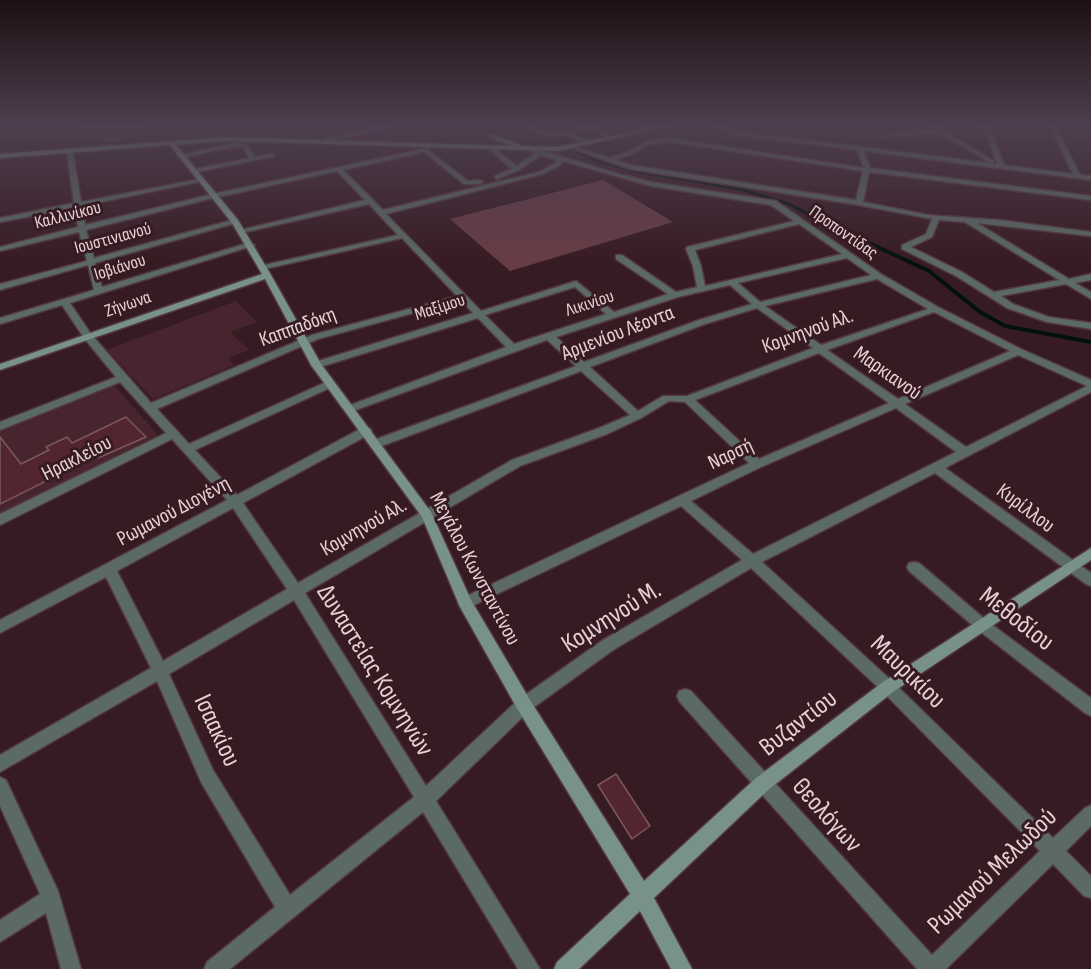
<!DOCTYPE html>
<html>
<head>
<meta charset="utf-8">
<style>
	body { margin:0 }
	canvas { display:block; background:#371b22 }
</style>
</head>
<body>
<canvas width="1091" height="969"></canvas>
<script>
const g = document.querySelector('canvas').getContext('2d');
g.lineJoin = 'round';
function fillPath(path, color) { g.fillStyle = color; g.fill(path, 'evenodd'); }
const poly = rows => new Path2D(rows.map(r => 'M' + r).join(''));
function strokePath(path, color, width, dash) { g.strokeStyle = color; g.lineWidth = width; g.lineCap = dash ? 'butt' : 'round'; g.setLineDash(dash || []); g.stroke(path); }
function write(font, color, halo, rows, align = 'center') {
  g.font = font + ' "Sofia Sans Condensed",sans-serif'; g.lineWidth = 6; g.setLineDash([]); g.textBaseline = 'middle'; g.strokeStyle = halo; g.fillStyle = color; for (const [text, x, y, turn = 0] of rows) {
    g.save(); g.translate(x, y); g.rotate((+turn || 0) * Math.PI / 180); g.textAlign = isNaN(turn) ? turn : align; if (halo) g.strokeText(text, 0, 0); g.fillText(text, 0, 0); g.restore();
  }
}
const built = poly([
	[236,301,257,322,230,332,249,350,228,358,234,365,153,399,107,350],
	[114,385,158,435,0,515,0,431]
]);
const green = poly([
	[603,180,673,222,510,271,450,219]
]);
const streamFar1 = poly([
	[553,127,557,132],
	[561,137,566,143],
	[577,151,590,158,633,171,740,189,789,204,827,224]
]);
const stream = poly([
	[824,222,929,271,980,312,1005,326,1091,342]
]);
const building = poly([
	[85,127,144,127,145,133,109,141,85,127],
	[126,417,146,437,98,458,96,456,0,504,0,437,21,464,49,450,46,447,67,437,72,443,126,417],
	[616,774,650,826,632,839,598,785,616,774]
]);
const lane = poly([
	[531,127,540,133,568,134],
	[589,127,568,134,590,143],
	[593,127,608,138],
	[327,139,388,127]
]);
const street = poly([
	[714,127,723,127,742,132,990,163,939,133,879,138,876,136,933,130,930,127,937,127,994,161,993,164,997,164,984,127,990,127,1004,165,1073,174,1050,127,1056,127,1080,175,1091,176,1091,180,864,151,870,168,1091,196,1091,200,869,172,863,202,928,215,999,220,1091,232,1091,236,977,223,1069,279,1091,274,1091,280,1075,283,1091,292,1091,299,1066,284,1001,296,1013,304,1049,317,1091,323,1091,329,1047,322,1007,308,956,276,902,249,902,245,926,234,932,219,859,205,630,169,568,147,573,146,609,158,628,152,644,142,670,138,864,168,857,150,742,136,714,127],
	[670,142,863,171,856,200,631,165,615,160,632,154,648,145,670,142],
	[939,220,965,222,1059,280,994,292,962,272,911,247,932,237,939,220],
	[238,142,247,145,255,157,272,154,275,156,193,173,190,171,191,170,249,158,243,147,238,146,180,158,177,156,238,142],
	[427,145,430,147,428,150,468,181,480,180,483,182,480,184,464,184,424,152,343,170,383,210,539,172,555,163,557,160,541,155,519,170,497,179,495,178,495,176,512,169,489,149,491,146,517,166,535,153,527,150,529,147,619,174,651,182,776,201,881,274,938,307,1021,349,1091,380,1091,392,945,468,1091,573,1091,586,1086,584,935,473,762,562,893,682,1053,838,1085,808,1091,805,1091,826,1066,851,1091,876,1091,898,1084,896,1053,864,946,969,917,969,679,701,677,696,679,691,685,689,691,691,932,955,1040,851,883,692,751,568,613,650,530,710,436,801,540,969,518,969,423,812,230,969,204,969,207,962,275,907,201,782,157,681,0,772,0,755,151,668,106,577,0,633,0,620,227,500,172,439,0,525,0,514,166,433,120,382,0,430,0,422,116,377,84,338,62,305,0,324,0,318,94,290,88,265,0,290,0,284,87,261,79,232,0,251,0,247,78,227,75,208,0,222,0,218,74,203,67,154,62,151,65,149,73,153,81,202,200,179,203,181,82,206,85,225,213,194,423,149,427,145],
	[563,161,651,186,771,205,794,221,687,247,686,249,693,266,697,287,676,292,622,255,616,255,616,259,668,294,614,312,576,281,481,311,386,214,543,174,560,165,563,161],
	[337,171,365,200,237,231,241,233,369,204,398,235,260,266,260,270,402,238,457,296,312,335,151,403,91,334,70,303,255,245,248,243,102,287,95,263,239,222,232,220,94,258,86,230,213,198,337,171],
	[799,224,842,254,705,286,701,266,695,250,799,224],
	[847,258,871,275,760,302,738,283,847,258],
	[877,279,928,309,821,345,765,306,877,279],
	[730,285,752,304,699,320,584,362,556,337,678,297,730,285],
	[575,287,606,314,514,344,485,315,575,287],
	[461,300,473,313,312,363,311,365,312,367,320,367,478,318,506,347,345,407,344,409,345,411,353,411,547,340,576,366,371,441,369,444,371,447,379,447,581,371,630,415,599,428,512,460,298,583,243,503,370,434,372,431,370,428,362,428,237,495,195,450,334,386,335,384,334,382,326,382,189,444,157,409,318,339,461,300],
	[757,308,813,348,687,396,663,396,638,411,590,367,705,324,757,308],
	[934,312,1010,351,898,399,827,350,934,312],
	[819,353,889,403,759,459,695,400,819,353],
	[1018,355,1087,386,966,447,905,404,1018,355],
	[669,401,685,402,749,463,460,599,458,603,460,607,465,609,470,607,681,506,742,560,603,640,518,700,426,786,305,593,520,466,607,434,641,418,669,401],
	[896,408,956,452,753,554,691,501,761,467,896,408],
	[233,508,287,589,163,661,117,571,233,508],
	[294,600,414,797,290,895,213,770,169,674,294,600],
	[914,562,919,563,987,621,1091,698,1091,716,1085,713,977,629,909,571,907,567,909,563,914,562],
	[0,777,6,780,58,891,81,969,61,969,46,913,0,942,0,920,40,894,0,806,0,777]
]);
const secondary = poly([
	[655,127,666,127,558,151,227,141,176,145,238,220,271,275,321,364,431,512,471,600,530,700,644,881,756,778,883,682,1091,548,1091,560,893,692,768,790,654,898,692,969,671,969,640,911,579,969,554,969,557,962,630,894,518,710,460,607,422,517,311,365,265,279,0,370,0,364,262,274,232,223,170,145,0,158,0,154,227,137,513,146,488,137,490,134,519,144,519,146,558,147,655,127]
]);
const farStreetnames = [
	["Καλλινίκου",68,216,-14],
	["Προποντίδας",843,233,35],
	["Ιουστινιανού",113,239,-15],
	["Ιοβιάνου",120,268,-17],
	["Λικινίου",590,304,-18],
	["Ζήνωνα",128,305,-19],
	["Μαξίμου",440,308,-18]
];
const streetNames = [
	["Καππαδόκη",298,328,-20],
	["Κομνηνού Αλ.",808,332,-20],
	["Αρμενίου Λέοντα",618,334,-21],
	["Μαρκιανού",887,374,35],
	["Ναρσή",731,455,-25],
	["Ηρακλείου",77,459,-27],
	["Κυρίλλου",1025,509,37],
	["Ρωμανού Διογένη",174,512,-28],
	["Κομνηνού Αλ.",364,528,-30],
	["Μεγάλου Κωνσταντίνου",474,569,62]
];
const nearStreetnames = [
	["Κομνηνού Μ.",612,618,-32],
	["Μεθοδίου",1016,620,38],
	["Δυναστείας Κομνηνών",374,671,58],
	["Μαυρικίου",907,673,44],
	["Βυζαντίου",799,724,-38],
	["Ισαακίου",216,731,65],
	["Θεολόγων",826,816,48],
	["Ρωμανού Μελωδού",993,872,-44]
];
fillPath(built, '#48252e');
fillPath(green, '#673c46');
strokePath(streamFar1, '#01120d', 3);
strokePath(stream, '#01120d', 4);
fillPath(building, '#532530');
strokePath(building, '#79585e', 1.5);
strokePath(lane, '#53383f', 5);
strokePath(street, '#53383f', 3);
strokePath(secondary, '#53383f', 3);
strokePath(lane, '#5b6a65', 4);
fillPath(street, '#5b6a65');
fillPath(secondary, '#799289');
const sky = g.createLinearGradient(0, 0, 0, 263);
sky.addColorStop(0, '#1e0f13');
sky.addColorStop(0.48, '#4d3f4f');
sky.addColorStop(1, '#4d3f4f00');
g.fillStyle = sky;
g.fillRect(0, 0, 1091, 263);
write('18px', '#e5d1d5', '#371b22', farStreetnames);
write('21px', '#e5d1d5', '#371b22', streetNames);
write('26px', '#e5d1d5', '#371b22', nearStreetnames);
</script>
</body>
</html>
